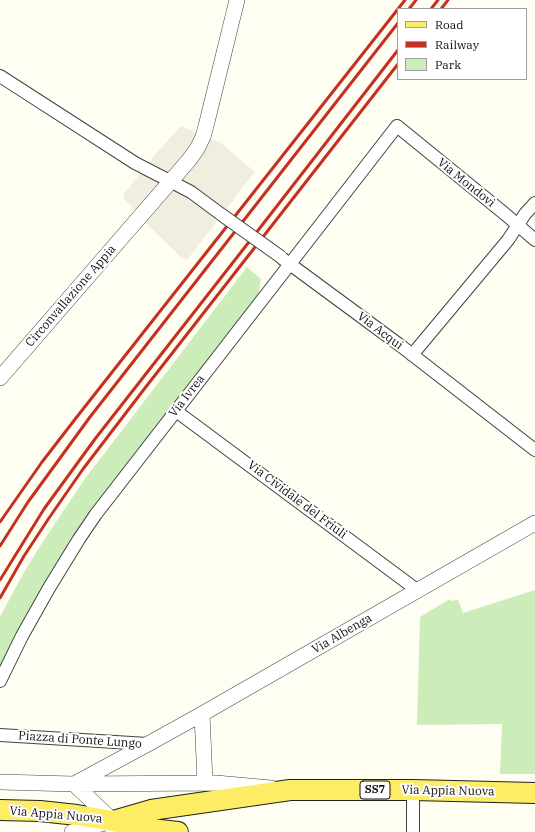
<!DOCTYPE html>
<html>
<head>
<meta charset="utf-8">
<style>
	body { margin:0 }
	#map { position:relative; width:535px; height:832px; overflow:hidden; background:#fffef2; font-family:"IBM Plex Serif",serif }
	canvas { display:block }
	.legend { position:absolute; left:397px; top:8px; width:130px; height:72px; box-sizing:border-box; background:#fff; border:1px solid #9f9f9f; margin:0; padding:5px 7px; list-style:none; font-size:12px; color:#0f0f0f }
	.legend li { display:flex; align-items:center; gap:8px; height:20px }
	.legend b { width:20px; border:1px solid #9f9f9f }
</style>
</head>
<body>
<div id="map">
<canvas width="535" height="832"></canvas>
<ul class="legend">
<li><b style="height:5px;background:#fded64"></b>Road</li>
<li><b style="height:5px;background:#c63021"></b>Railway</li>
<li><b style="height:11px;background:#ccecb9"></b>Park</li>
</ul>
</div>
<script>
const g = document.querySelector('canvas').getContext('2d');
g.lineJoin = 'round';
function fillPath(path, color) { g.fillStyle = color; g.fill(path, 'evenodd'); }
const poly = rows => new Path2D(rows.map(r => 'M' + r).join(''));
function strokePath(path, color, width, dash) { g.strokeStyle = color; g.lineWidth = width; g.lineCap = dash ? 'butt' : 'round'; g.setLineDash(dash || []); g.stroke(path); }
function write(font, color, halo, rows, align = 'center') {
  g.font = font + ' "IBM Plex Serif",serif'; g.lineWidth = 4; g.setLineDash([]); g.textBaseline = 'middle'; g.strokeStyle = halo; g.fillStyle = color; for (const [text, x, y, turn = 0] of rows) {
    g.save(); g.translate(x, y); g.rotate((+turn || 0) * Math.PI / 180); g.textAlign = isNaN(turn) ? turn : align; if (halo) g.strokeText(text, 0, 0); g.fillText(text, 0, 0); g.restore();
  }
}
const green = poly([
	[247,267,261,279,258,296,112,484,0,672,0,617,24,572,44,540,84,480],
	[535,590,535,774,500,774,502,724,417,725,420,617,450,599,451,601,458,600,463,613]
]);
const plaza = poly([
	[181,126,221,143,255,172,240,191,187,260,181,257,150,227,124,199,124,194,158,151]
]);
const minor = poly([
	[0,76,135,163,191,192,222,215],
	[283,259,401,346,535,450],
	[412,355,508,240,525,214,535,203],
	[176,411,417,590],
	[0,681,22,636,49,588,79,539,96,514,397,126,505,214,535,240],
	[0,735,148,744],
	[413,832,413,790]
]);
const tertiary = poly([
	[0,378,170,182,189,160,197,149,203,137,206,126,237,0],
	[202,714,205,782],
	[0,782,74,784,216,783,271,788],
	[74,784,148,744,202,714,535,523],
	[74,784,113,821,113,832],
	[72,832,108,822]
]);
const primary = poly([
	[0,810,40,811,77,815,113,821,151,829,178,832],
	[113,821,151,810,290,790,413,790,535,793]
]);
const rail = poly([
	[398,9,405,0],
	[409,9,416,0],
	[431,9,438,0],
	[441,9,448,0],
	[0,522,42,462,76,418,398,9],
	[0,546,28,502,90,417,398,23],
	[0,580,44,509,95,439,188,320,263,224,398,50],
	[0,598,24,556,49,518,83,469,145,388,398,64]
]);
const minorBridge = poly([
	[222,215,281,257]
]);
const shields = [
	[375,790,30]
];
const shieldNames = [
	["SS7",375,790]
];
const streetNames = [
	["Via Mondovì",466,183,39],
	["Circonvallazione Appia",71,296,-49],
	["Via Acqui",380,331,37],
	["Via Ivrea",187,396,-52],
	["Via Cividale del Friuli",297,500,37],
	["Via Albenga",342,634,-30],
	["Piazza di Ponte Lungo",80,740,4],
	["Via Appia Nuova",448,791,1],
	["Via Appia Nuova",56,815,5]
];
fillPath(green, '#ccecb9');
fillPath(plaza, '#f0eedf');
strokePath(minor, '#424242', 14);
strokePath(tertiary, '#424242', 16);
strokePath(primary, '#202020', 22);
strokePath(minor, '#fff', 12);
strokePath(tertiary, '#fff', 15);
strokePath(primary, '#fded64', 20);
strokePath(rail, '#c63021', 3);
strokePath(minorBridge, '#424242', 14, []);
strokePath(minorBridge, '#fff', 12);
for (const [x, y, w] of shields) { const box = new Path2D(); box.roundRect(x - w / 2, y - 9, w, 18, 3); g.fillStyle = '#fff'; g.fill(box); strokePath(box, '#0f0f0f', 1); }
write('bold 11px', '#0f0f0f', null, shieldNames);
write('12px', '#0f0f0f', '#fff', streetNames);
</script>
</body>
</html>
